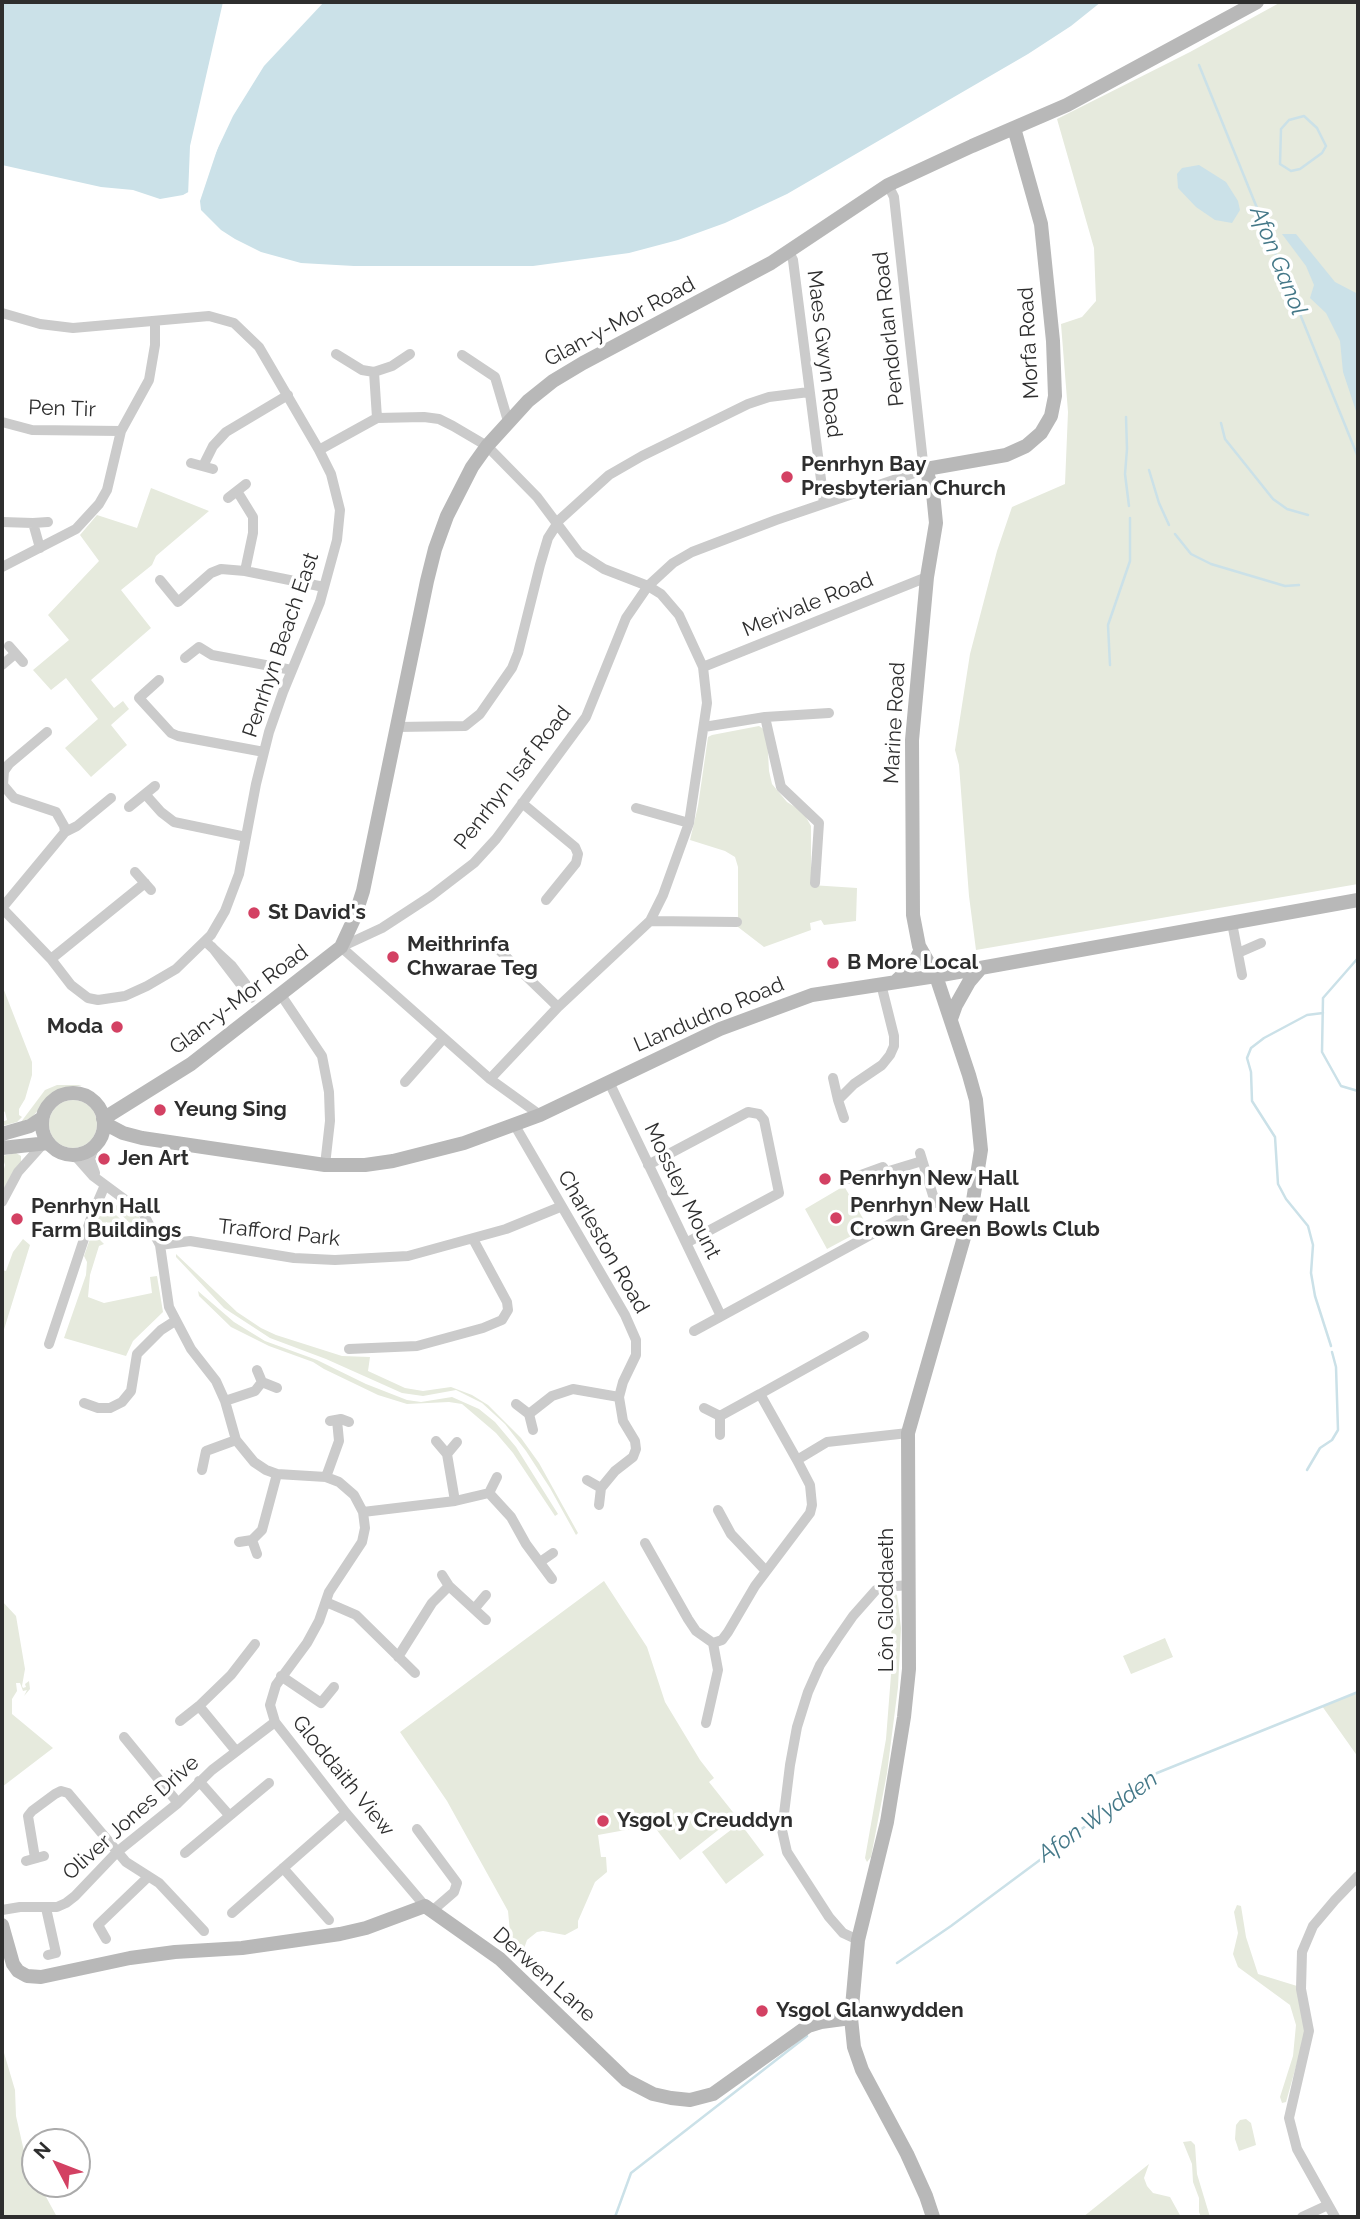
<!DOCTYPE html>
<html>
<head>
<meta charset="utf-8">
<style>
	body { margin:0 }
	#map { position:relative; width:1360px; height:2219px; overflow:hidden; background:#fff; font-family:Raleway,sans-serif }
	canvas { display:block }
	.frame { position:absolute; inset:0; border:4px solid #2e2e2e; pointer-events:none }
	.north { position:absolute; left:21px; top:2128px; width:70px; height:70px; box-sizing:border-box; background:#fff; border:2px solid #ababab; border-radius:50%; rotate:312deg; font-size:19px; font-weight:700; line-height:28px; text-align:center; color:#2e2e2e }
	.north::after { content:''; display:block; margin:auto; width:24px; height:32px; background:#d34163; clip-path:polygon(50% 0,100% 100%,50% 72%,0 100%) }
</style>
</head>
<body>
<div id="map">
<canvas width="1360" height="2219"></canvas>
<div class="frame"></div>
<div class="north">N</div>
</div>
<script>
const g = document.querySelector('canvas').getContext('2d');
g.lineJoin = 'round';
function fillPath(path, color) { g.fillStyle = color; g.fill(path, 'evenodd'); }
const poly = rows => new Path2D(rows.map(r => 'M' + r).join(''));
function strokePath(path, color, width, dash) { g.strokeStyle = color; g.lineWidth = width; g.lineCap = dash ? 'butt' : 'round'; g.setLineDash(dash || []); g.stroke(path); }
function write(font, color, halo, rows, align = 'center') {
  g.font = font + ' Raleway,sans-serif'; g.lineWidth = 7; g.setLineDash([]); g.textBaseline = 'middle'; g.strokeStyle = halo; g.fillStyle = color; for (const [text, x, y, turn = 0] of rows) {
    g.save(); g.translate(x, y); g.rotate((+turn || 0) * Math.PI / 180); g.textAlign = isNaN(turn) ? turn : align; if (halo) g.strokeText(text, 0, 0); g.fillText(text, 0, 0); g.restore();
  }
}
const green = poly([
	[1281,2,1358,2,1358,884,976,950,969,896,959,765,955,750,970,654,997,551,1012,507,1065,484,1068,412,1061,324,1082,317,1096,301,1094,248,1057,119,1190,52],
	[151,488,209,511,156,556,152,565,121,590,151,628,91,680,114,708,123,701,129,709,111,725,127,745,91,777,65,748,98,719,66,678,51,690,33,670,69,640,48,615,99,561,80,535,97,515,137,528],
	[759,726,765,730,767,734,769,771,772,784,787,802,803,812,811,826,811,885,857,888,856,921,824,925,821,920,810,923,811,930,764,947,738,927,738,867,735,857,725,851,690,840,698,806,708,737,712,735],
	[2,985,32,1062,32,1075,25,1099,19,1109,19,1115,22,1117,17,1122,2,1126,2,1122,7,1120,5,1112,2,1110],
	[57,1085,82,1085,54,1093,32,1117,21,1122,45,1090],
	'49 1124a24 24 0 1 1 48 0a24 24 0 1 1-48 0Z',
	[16,1153,21,1156,21,1163,2,1191,2,1177,5,1165,2,1156],
	[844,1186,868,1227,827,1249,805,1209],
	[115,1205,128,1208,138,1215,144,1227,142,1231,129,1233,132,1225,112,1206],
	[107,1207,126,1224,125,1228,106,1222,100,1240,104,1244,99,1246,90,1275,88,1297,104,1303,152,1293,150,1277,157,1276,163,1312,133,1341,126,1356,64,1338,86,1275,87,1262,84,1256,92,1233,100,1214],
	[23,1239,30,1245,2,1336,2,1270,6,1271,13,1252],
	[176,1254,237,1312,261,1328,276,1335,342,1356,370,1357,368,1371,405,1388,423,1391,451,1387,472,1395,488,1405,521,1438,539,1463,578,1533,576,1535,550,1488,526,1451,505,1424,482,1403,456,1390,423,1396,402,1393,326,1359,270,1338,224,1308,176,1257],
	[198,1291,234,1322,265,1341,317,1360,366,1384,407,1400,421,1402,452,1397,479,1409,495,1422,516,1447,558,1514,555,1516,513,1453,496,1433,462,1404,449,1402,407,1404,378,1395,324,1369,313,1362,269,1346,231,1327,199,1296],
	[604,1581,647,1647,665,1702,700,1760,714,1778,709,1782,736,1816,680,1860,653,1825,598,1835,601,1857,606,1857,607,1872,595,1882,578,1921,578,1928,565,1935,543,1931,537,1932,527,1940,521,1957,510,1932,508,1911,447,1801,400,1732],
	[892,1592,897,1595,898,1602,901,1628,898,1687,887,1773,871,1857,867,1862,865,1858,886,1739,892,1662,891,1613,888,1597,888,1593],
	[2,1601,16,1616,25,1669,22,1686,23,1688,26,1687,25,1684,29,1681,30,1689,24,1696,27,1690,23,1691,20,1683,16,1683,17,1691,12,1699,12,1714,53,1748,2,1787],
	[1165,1638,1173,1657,1131,1674,1123,1656],
	[1358,1692,1358,1757,1322,1706],
	[740,1823,764,1855,726,1884,702,1852],
	[1237,1905,1241,1906,1246,1937,1258,1974,1297,1986,1304,2016,1304,2038,1286,2102,1282,2103,1280,2097,1293,2056,1296,2025,1290,2005,1238,1967,1233,1954,1238,1933,1234,1912],
	[2,2046,15,2090,16,2116,26,2160,35,2176,35,2184,39,2184,57,2217,2,2217],
	[1246,2119,1251,2123,1256,2145,1239,2151,1235,2139,1236,2125,1240,2120],
	[1191,2141,1195,2145,1197,2174,1210,2217,1201,2217,1199,2212,1199,2198,1193,2182,1192,2164,1183,2142],
	[1149,2164,1144,2178,1147,2186,1153,2193,1170,2197,1181,2217,1083,2217]
]);
const water = poly([
	[2,2,266,2,225,90,192,190,183,195,160,199,133,190,101,187,2,165],
	[310,2,1101,2,1071,26,1028,54,787,194,725,223,678,240,629,253,533,266,354,266,301,263,261,252,235,239,221,230,201,210,200,201,228,117,257,60],
	[1199,165,1226,182,1238,201,1240,210,1232,223,1215,220,1196,207,1178,188,1177,174,1182,168],
	[1282,234,1296,234,1335,282,1358,294,1358,417,1343,372,1340,341,1326,313,1310,298,1314,285,1306,266]
]);
const pier = poly([
	[223,2,270,2,229,92,210,159,224,116,254,58,305,2,324,2,264,66,233,116,200,186,188,196,190,146]
]);
const stream = poly([
	[1199,65,1358,457],
	[1304,116,1317,128,1326,146,1322,153,1300,169,1291,171,1280,164,1281,129,1289,120,1304,116],
	[1126,417,1127,449,1125,474,1129,506],
	[1221,423,1225,439,1273,499,1287,509,1308,515],
	[1149,470,1159,503,1169,525],
	[1175,534,1191,554,1211,564,1285,586,1299,585],
	[1110,665,1108,625,1130,561,1130,518],
	[1358,958,1323,998,1322,1052,1341,1086,1358,1091],
	[1323,1013,1307,1015,1264,1038,1251,1048,1247,1058,1251,1072,1252,1101,1275,1137,1278,1184,1286,1199,1308,1226,1313,1245,1311,1273,1315,1296,1331,1346],
	[1307,1470,1320,1448,1332,1440,1338,1430,1336,1367,1332,1352],
	[897,1963,951,1926,1157,1773,1358,1692],
	[615,2217,631,2173,807,2036]
]);
const street = poly([
	[789,252,793,260,824,503],
	[2,313,40,324,73,328,209,316,234,323,259,347,319,450,331,474,340,510,337,540,320,602,283,692,269,732,256,784,239,874,225,911,211,935,176,969,147,986,125,996,98,1000,88,998,71,985,51,959,2,908],
	[336,354,362,370,374,372,392,366,410,354],
	[462,355,495,377,508,421],
	[374,372,377,418],
	[2,422,32,430,121,431],
	[319,450,377,418,424,417,439,419,453,426,487,446,537,497,579,553,604,569,648,586,661,594,679,615,703,667,707,703,689,823,663,895,650,921,558,1007,490,1079],
	[191,463,213,469],
	[203,466,213,446,226,432,288,395],
	[237,491,253,517,253,533,245,571],
	[228,498,246,484],
	[2,522,33,523,40,548],
	[33,523,48,522],
	[556,523,609,475,642,456,748,404,769,397,809,392],
	[2,567,76,529,99,504,107,490,121,431,149,380,155,345,155,321],
	[160,580,178,602,211,573,221,569,245,571,324,587],
	[9,646,23,662],
	[185,658,199,647,212,655,292,670],
	[2,665,15,654],
	[703,667,927,577],
	[159,680,139,698,171,733,178,736,264,752],
	[765,717,781,787,819,823,815,883],
	[397,727,465,726,480,714,512,668,518,653,540,565,548,538,557,524],
	[704,727,765,717,829,713],
	[145,794,161,812,174,822,246,837],
	[522,803,575,847,578,854,576,863,546,900],
	[129,807,155,786],
	[636,808,689,823],
	[65,832,77,826,111,798],
	[135,872,151,890],
	[2,908,65,832,64,826,56,812,14,798,3,785,4,771,9,764,47,732],
	[650,921,737,922],
	[1232,923,1242,975],
	[205,941,232,966,251,991,251,998,212,947],
	[499,950,558,1007],
	[1238,953,1261,943],
	[51,959,145,883],
	[281,995,322,1056,329,1092,330,1121,325,1165],
	[833,1078,838,1100],
	[405,1082,443,1039],
	[609,1082,721,1316],
	[540,1115,490,1079,341,947,382,928,431,896,474,863,496,839,586,717,626,618,648,586,673,563,692,552,776,520,926,469,923,462,894,197,888,185],
	[844,1118,838,1100,854,1084,882,1065,890,1055,894,1046,894,1036,881,984],
	[514,1124,625,1315,636,1340,636,1355,623,1382,619,1397,623,1421,635,1441,636,1449,633,1457,615,1471,601,1488,599,1505],
	[95,1145,90,1159,95,1173],
	[920,1153,935,1202],
	[69,1154,78,1159,93,1176,143,1213,160,1245,190,1241,294,1258,335,1260,408,1256,506,1229,560,1207],
	[648,1165,748,1112,759,1114,764,1120,779,1193,686,1243],
	[850,1179,883,1167,886,1172,922,1161],
	[2,1202,18,1172,44,1143],
	[160,1245,169,1307,191,1349,216,1381,225,1401,236,1440,254,1462,266,1470,277,1474,326,1477,339,1482,354,1495,363,1512,365,1528,362,1542,329,1592,319,1621,307,1643,276,1685,270,1705,275,1722,297,1750,346,1813,425,1906],
	[694,1331,927,1204,942,1202,971,1213],
	[49,1344,92,1215,105,1185],
	[349,1349,417,1346,483,1328,502,1320,508,1310,507,1302,473,1239],
	[262,1382,277,1388],
	[760,1394,864,1336],
	[225,1401,255,1391,262,1382,257,1370],
	[84,1403,98,1408,110,1408,122,1402,131,1391,137,1354,161,1330,175,1321],
	[516,1404,529,1414],
	[704,1408,720,1416],
	[330,1421,341,1419,349,1422],
	[533,1430,529,1414,552,1396,573,1389,619,1397],
	[720,1435,720,1416,760,1394,797,1460,827,1442,908,1433],
	[436,1441,447,1454,455,1501],
	[447,1454,457,1442],
	[202,1470,206,1451,236,1440],
	[326,1477,339,1441,337,1420],
	[587,1480,601,1488],
	[489,1493,497,1477],
	[718,1510,731,1534,766,1571],
	[363,1512,455,1501,489,1493,511,1517,526,1544,552,1579],
	[252,1540,262,1530,277,1474],
	[239,1542,252,1540,257,1554],
	[645,1543,688,1619,696,1631,713,1643],
	[540,1562,553,1553],
	[449,1586,486,1620],
	[326,1602,356,1615,415,1673],
	[475,1608,486,1595],
	[713,1643,722,1640,728,1632,755,1586,810,1513,812,1505,810,1485,797,1460],
	[398,1657,432,1603,449,1586,442,1575],
	[281,1676,321,1703,334,1687],
	[199,1706,236,1751],
	[180,1721,199,1706,231,1675,255,1644],
	[706,1723,718,1670,713,1643],
	[124,1737,178,1803],
	[199,1781,229,1815],
	[417,1829,457,1883,454,1892,432,1911],
	[185,1853,269,1783],
	[35,1858,28,1816,32,1811,55,1794,61,1791,68,1793,126,1862,159,1883,204,1931],
	[26,1861,44,1856],
	[283,1868,329,1920],
	[46,1908,56,1953,48,1955],
	[2,1910,20,1907,57,1907,66,1903,75,1896,117,1852,178,1803,212,1770,275,1722],
	[232,1913,346,1813],
	[106,1939,98,1925,148,1877],
	[858,1940,843,1933,829,1917,787,1852,782,1830,790,1765,797,1727,808,1692,820,1665,837,1639,853,1616,876,1590,883,1587,910,1585],
	[1302,2217,1328,2205],
	[1335,2217,1297,2149,1289,2118,1309,2031,1301,1989,1302,1952,1313,1926,1335,1900,1358,1876]
]);
const secondary = poly([
	[895,982,912,966,921,950],
	[951,1019,956,1005,969,982,981,968],
	'42 1124a31 31 0 1 1 62 0a31 31 0 1 1-62 0Z',
	[103,1119,191,1064,341,947,354,919,363,891,427,581,435,549,447,516,472,467,487,446,528,401,553,381,583,363,771,263,888,185,972,146,1067,105,1257,2],
	[104,1123,123,1133,142,1138,325,1165,365,1165,393,1161,464,1143,540,1115,720,1029,812,995,936,976,1358,900],
	[2,1134,30,1126,42,1118],
	[2,1148,48,1143],
	[2,1925,13,1964,18,1971,27,1976,41,1977,130,1958,175,1952,242,1948,340,1934,366,1928,425,1906,500,1959,626,2080,653,2094,671,2098,690,2100,713,2094,808,2026,821,2022,851,2018],
	[933,2217,926,2196,907,2154,862,2070,854,2047,851,2018,858,1940,887,1822,904,1717,909,1669,908,1433,971,1213,981,1150,976,1100,969,1075,936,976,919,946,913,915,912,740,927,577,936,523,933,493,926,469,1006,455,1026,446,1041,433,1051,416,1055,396,1053,341,1041,224,1014,128]
]);
const markers = [
	[787,477,7,"#d34163"],
	[254,913,7,"#d34163"],
	[393,957,7,"#d34163"],
	[833,963,7,"#d34163"],
	[117,1027,7,"#d34163"],
	[160,1110,7,"#d34163"],
	[104,1159,7,"#d34163"],
	[825,1179,7,"#d34163"],
	[836,1218,7,"#d34163"],
	[17,1219,7,"#d34163"],
	[603,1821,7,"#d34163"],
	[762,2011,7,"#d34163"]
];
const streetNames = [
	["Glan-y-Mor Road",620,322,-28],
	["Pendorlan Road",889,329,-96],
	["Morfa Road",1029,343,-93],
	["Maes Gwyn Road",824,354,83],
	["Pen Tir",62,409,2],
	["Merivale Road",808,605,-22],
	["Penrhyn Beach East",281,645,-71],
	["Marine Road",895,723,-87],
	["Penrhyn Isaf Road",513,778,-52],
	["Glan-y-Mor Road",239,1000,-37],
	["Llandudno Road",709,1015,-23],
	["Mossley Mount",682,1191,64],
	["Trafford Park",279,1233,6],
	["Charleston Road",603,1242,60],
	["Lôn Gloddaeth",887,1600,-90],
	["Gloddaith View",343,1776,51],
	["Oliver Jones Drive",131,1818,-42],
	["Derwen Lane",544,1975,42]
];
const poiNames = [
	["Penrhyn Bay",801,465],
	["Presbyterian Church",801,489],
	["St David's",268,913],
	["Meithrinfa",407,945],
	["Chwarae Teg",407,969],
	["B More Local",847,963],
	["Moda",103,1027,"right"],
	["Yeung Sing",174,1110],
	["Jen Art",118,1159],
	["Penrhyn New Hall",839,1179],
	["Penrhyn New Hall",850,1206],
	["Crown Green Bowls Club",850,1230],
	["Penrhyn Hall",31,1207],
	["Farm Buildings",31,1231],
	["Ysgol y Creuddyn",617,1821],
	["Ysgol Glanwydden",776,2011]
];
const waterNames = [
	["Afon Ganol",1278,261,68],
	["Afon Wydden",1098,1817,-35]
];
fillPath(green, '#e6eadd');
fillPath(water, '#cbe1e8');
fillPath(pier, '#fff');
strokePath(stream, '#cbe1e8', 2.5);
strokePath(street, '#cbcbcb', 10);
strokePath(secondary, '#b8b8b8', 14);
for (const [x, y, r, color] of markers) { const dot = new Path2D(); dot.arc(x, y, r, 0, 2 * Math.PI); g.fillStyle = color; g.fill(dot); strokePath(dot, '#fff', 2.5); }
write('21px', '#2e2e2e', '#fff', streetNames);
write('bold 21px', '#2e2e2e', '#fff', poiNames, 'left');
write('italic 23px', '#447888', '#fff', waterNames);
</script>
</body>
</html>
